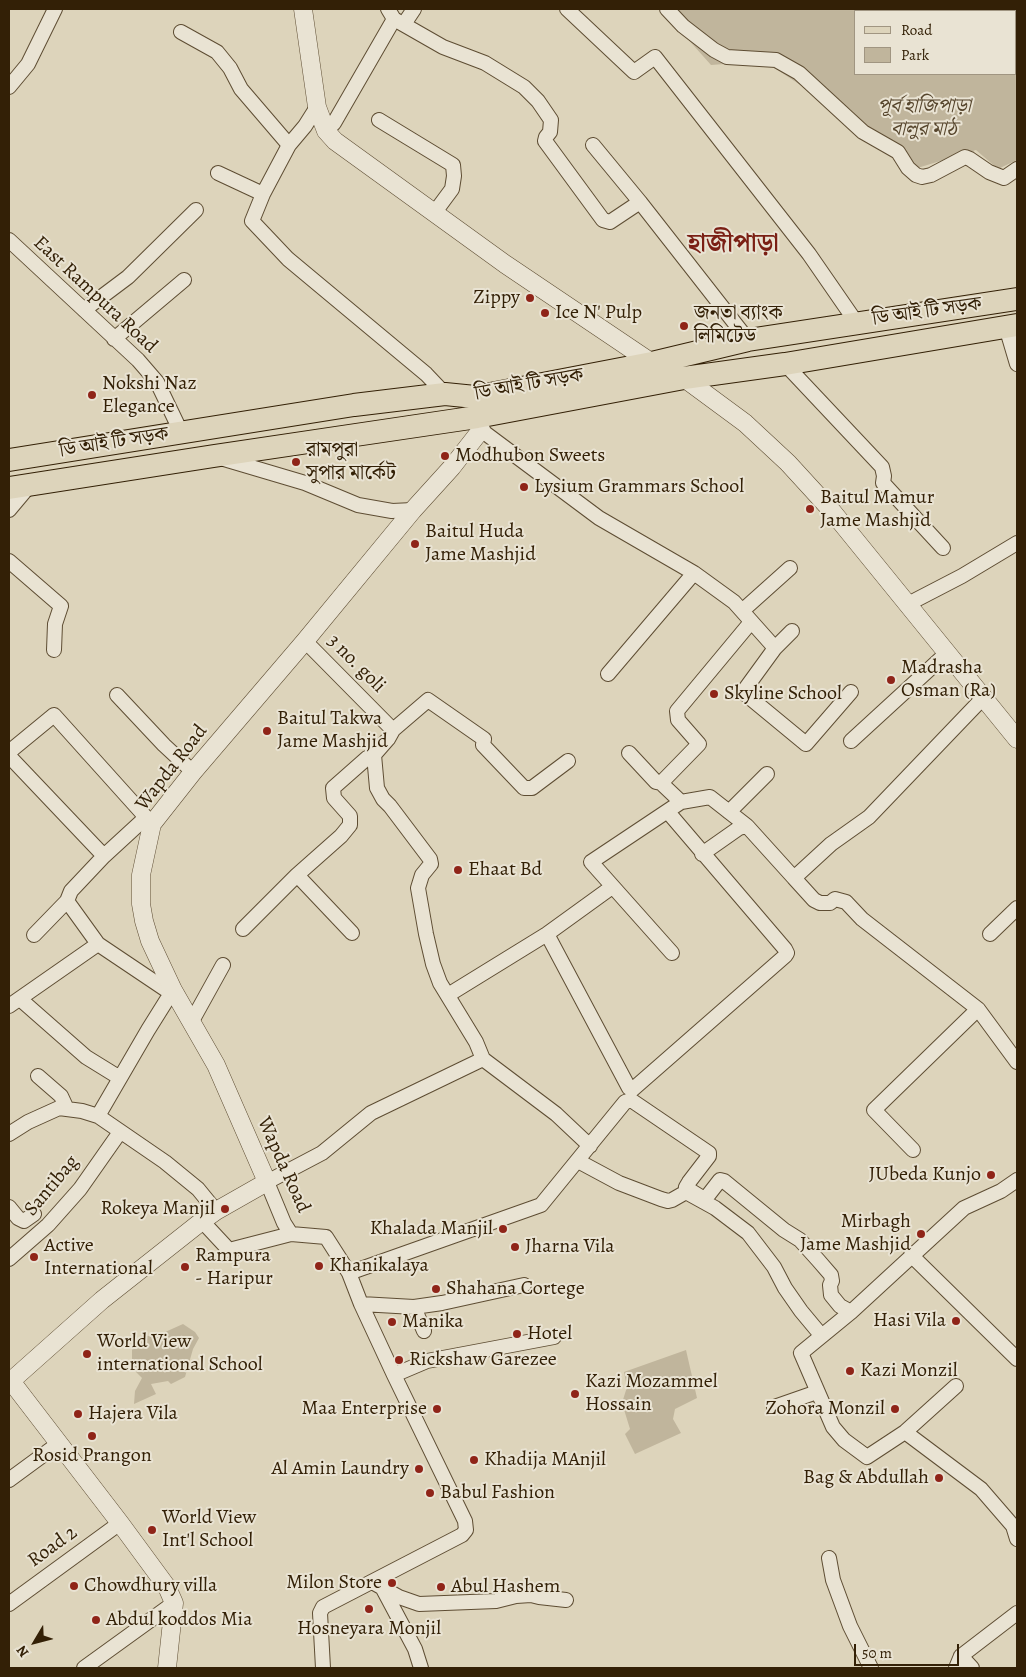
<!DOCTYPE html>
<html>
<head>
<meta charset="utf-8">
<style>
	body { margin:0 }
	#map { position:relative; width:1026px; height:1677px; overflow:hidden; background:#ddd4bb; font-family:Alegreya,serif }
	canvas { display:block }
	.frame { position:absolute; inset:0; border:10px solid #332006; pointer-events:none }
	.legend { position:absolute; left:854px; top:10px; width:162px; height:65px; box-sizing:border-box; background:#e9e3d3; border:1px solid #a09581; margin:0; padding:6px 9px; list-style:none; font-size:15px; color:#332006 }
	.legend li { display:flex; align-items:center; gap:10px; height:25px }
	.legend b { width:25px; border:1px solid #a09581 }
	.north { position:absolute; left:10px; top:1617px; width:50px; height:50px; -webkit-text-stroke:4px #e9e3d3; paint-order:stroke; rotate:233deg; font-size:14px; font-weight:700; line-height:20px; text-align:center; color:#332006 }
	.north::after { content:''; display:block; margin:auto; width:18px; height:22px; background:#332006; clip-path:polygon(50% 0,100% 100%,50% 72%,0 100%) }
	.scale { position:absolute; left:854px; top:1644px; width:105px; height:22px; box-sizing:border-box; border:2px solid #332006; border-top:0; padding-left:6px; font-size:15px; line-height:18px; white-space:nowrap; color:#332006; -webkit-text-stroke:4px #e9e3d3; paint-order:stroke }
</style>
</head>
<body>
<div id="map">
<canvas width="1026" height="1677"></canvas>
<div class="frame"></div>
<ul class="legend">
<li><b style="height:6px;background:#ddd4bb"></b>Road</li>
<li><b style="height:14px;background:#c0b59c"></b>Park</li>
</ul>
<div class="north">N</div>
<div class="scale">50 m</div>
</div>
<script>
const g = document.querySelector('canvas').getContext('2d');
g.lineJoin = 'round';
function fillPath(path, color) { g.fillStyle = color; g.fill(path, 'evenodd'); }
const poly = rows => new Path2D(rows.map(r => 'M' + r).join(''));
function strokePath(path, color, width, dash) { g.strokeStyle = color; g.lineWidth = width; g.lineCap = dash ? 'butt' : 'round'; g.setLineDash(dash || []); g.stroke(path); }
function write(font, color, halo, rows, align = 'center') {
  g.font = font + ' Alegreya,"Noto Serif Bengali",serif'; g.lineWidth = 4; g.setLineDash([]); g.textBaseline = 'middle'; g.strokeStyle = halo; g.fillStyle = color; for (const [text, x, y, turn = 0] of rows) {
    g.save(); g.translate(x, y); g.rotate((+turn || 0) * Math.PI / 180); g.textAlign = isNaN(turn) ? turn : align; if (halo) g.strokeText(text, 0, 0); g.fillText(text, 0, 0); g.restore();
  }
}
const green = poly([
	[661,9,1003,9,1004,11,855,11,855,74,1015,74,1015,38,1017,44,1017,160,998,169,976,150,911,170,850,109,820,98,764,61,711,65],
	[183,1324,195,1332,199,1338,193,1349,185,1377,171,1384,168,1381,151,1384,156,1394,134,1404,135,1391,142,1378,134,1370,132,1361,132,1347,135,1341,143,1335,154,1337],
	[686,1350,697,1398,675,1409,673,1419,681,1433,635,1454,625,1434,630,1429,622,1403,627,1387,624,1372]
]);
const minor = poly([
	[388,9,394,19,443,47,485,63,524,87,538,101,551,120,550,132,546,137,545,141,603,220,610,222,640,202],
	[567,9,634,72,655,57,809,254,856,322],
	[667,9,683,26,714,50,727,57,776,60,799,73,863,132,898,152,908,168,916,175,922,177,931,175,965,157,970,159,989,172,1004,178,1017,169],
	[404,24,414,9],
	[181,32,217,52,230,68,241,89,289,145],
	[9,87,28,64,55,9],
	[317,107,305,126,289,145,263,194,252,221,288,259,426,374,445,394],
	[379,120,453,165,454,176,452,189,435,212],
	[326,131,334,123,394,19],
	[593,145,640,202,748,340],
	[218,173,263,194],
	[9,240,138,360,157,382,181,432],
	[84,310,128,277,196,210],
	[1006,327,1017,364],
	[114,339,184,280],
	[785,364,882,467,884,476,883,483,943,548],
	[481,430,599,518,694,573,734,602,775,648],
	[224,459,305,483,358,505,392,511,413,510],
	[9,510,30,485],
	[9,561,61,606,55,624,54,650],
	[908,604,962,576,1017,543],
	[742,611,790,568],
	[792,631,775,648,743,692,806,744,851,692],
	[305,641,393,730,388,739,374,755,377,788,383,799,390,806,430,859,431,864,422,875,418,888,426,934,433,964,440,983,476,1042,483,1059,556,1114,590,1146],
	[608,674,694,573],
	[117,695,164,745,193,772],
	[393,730,428,700,484,739,483,745,524,788,532,788,568,761],
	[851,741,947,653],
	[9,752,54,715,152,824],
	[629,753,656,782,661,783],
	[9,756,104,856],
	[681,802,710,797,747,826],
	[729,812,767,774],
	[702,854,739,828,747,826,794,878,831,844,869,817,983,698],
	[297,875,352,933],
	[794,878,814,900,820,903,830,903,835,899,846,902,862,919,978,1009],
	[67,901,98,944,165,989,173,990,148,1030,98,1116],
	[243,929,297,875,341,836,350,825,350,816,334,798,333,788,367,758,374,755],
	[547,934,629,1088,632,1090,785,956,787,953,785,949,668,812],
	[990,934,1017,908],
	[34,935,67,901,71,891,104,856,141,822,152,824],
	[672,953,591,862,681,802,661,783,699,744,678,720,677,711,751,622],
	[448,995,547,934,612,887],
	[20,999,86,1057,120,1078],
	[9,1006,98,944],
	[192,1021,223,965],
	[38,1076,61,1096,67,1109],
	[9,1134,28,1122,59,1108,82,1111,98,1116,165,1162,198,1189,216,1211],
	[913,1150,874,1110,978,1009,1017,1062],
	[578,1161,619,1183,661,1199,668,1201,672,1200,686,1192,715,1208,748,1233,774,1267,785,1288,801,1311,821,1335],
	[9,1207,18,1218,24,1221,34,1214],
	[202,1221,229,1250,291,1234,326,1237,349,1273,361,1304,394,1375,465,1521,466,1530,462,1535,323,1607,320,1613,323,1668],
	[291,1234,284,1223,267,1182,322,1153,371,1113,483,1059],
	[911,1255,1017,1359],
	[9,1259,48,1225,80,1189,120,1132],
	[349,1273,541,1205,625,1102,631,1100,709,1153,709,1156,689,1182,686,1187,688,1189,701,1197,706,1198,720,1180,724,1181,784,1230,800,1240,818,1260,831,1275,832,1281,830,1285,831,1295,840,1306,851,1312],
	[361,1304,414,1307,442,1303,524,1285],
	[414,1307,424,1331],
	[394,1375,427,1361,554,1337],
	[956,1386,905,1432,867,1457,844,1440,833,1427,801,1353,851,1312,964,1208,1001,1191,1017,1180],
	[774,1407,817,1392],
	[905,1432,981,1489,1013,1526,1017,1539],
	[9,1480,58,1444],
	[829,1558,833,1580,850,1626,871,1668],
	[372,1582,399,1597,419,1604,496,1601,516,1596,531,1595,539,1597,566,1600],
	[383,1589,415,1649,421,1668],
	[9,1604,120,1523],
	[961,1656,972,1668],
	[84,1668,174,1603],
	[956,1668,961,1656,1017,1613]
]);
const tertiary = poly([
	[303,9,317,107,326,131,335,141,505,264,652,363],
	[684,378,745,423,788,463,831,510,1017,739],
	[167,1668,174,1603,167,1587,120,1523,11,1381,102,1300,202,1221,216,1211,267,1182,216,1065,173,990,150,941,144,921,141,904,141,875,152,824,193,772,305,641,413,510,452,467,481,430,477,417]
]);
const primary = poly([
	[9,460,354,405,445,394,475,397,652,363,748,340,1017,299],
	[9,488,214,456,477,417,684,378,785,364,1017,325]
]);
const markers = [
	[530,298,5,"#8f2418"],
	[545,313,5,"#8f2418"],
	[684,326,5,"#8f2418"],
	[92,395,5,"#8f2418"],
	[445,456,5,"#8f2418"],
	[296,462,5,"#8f2418"],
	[524,487,5,"#8f2418"],
	[810,509,5,"#8f2418"],
	[415,544,5,"#8f2418"],
	[891,680,5,"#8f2418"],
	[714,694,5,"#8f2418"],
	[267,731,5,"#8f2418"],
	[458,870,5,"#8f2418"],
	[991,1175,5,"#8f2418"],
	[225,1209,5,"#8f2418"],
	[503,1229,5,"#8f2418"],
	[921,1234,5,"#8f2418"],
	[515,1247,5,"#8f2418"],
	[34,1257,5,"#8f2418"],
	[319,1266,5,"#8f2418"],
	[185,1267,5,"#8f2418"],
	[436,1289,5,"#8f2418"],
	[956,1321,5,"#8f2418"],
	[392,1322,5,"#8f2418"],
	[517,1334,5,"#8f2418"],
	[87,1354,5,"#8f2418"],
	[399,1360,5,"#8f2418"],
	[850,1371,5,"#8f2418"],
	[575,1394,5,"#8f2418"],
	[437,1409,5,"#8f2418"],
	[895,1409,5,"#8f2418"],
	[78,1414,5,"#8f2418"],
	[92,1436,5,"#8f2418"],
	[474,1460,5,"#8f2418"],
	[419,1469,5,"#8f2418"],
	[939,1478,5,"#8f2418"],
	[430,1493,5,"#8f2418"],
	[152,1530,5,"#8f2418"],
	[392,1583,5,"#8f2418"],
	[74,1586,5,"#8f2418"],
	[441,1587,5,"#8f2418"],
	[369,1609,5,"#8f2418"],
	[96,1620,5,"#8f2418"]
];
const parkNames = [
	["পূর্ব হাজিপাড়া",924,107],
	["বালুর মাঠ",924,130]
];
const streetNames = [
	["East Rampura Road",95,295,43],
	["ডি আই টি সড়ক",927,312,-8],
	["ডি আই টি সড়ক",529,385,-10],
	["ডি আই টি সড়ক",114,443,-9],
	["3 no. goli",356,664,45],
	["Wapda Road",172,768,-52],
	["Wapda Road",283,1165,66],
	["Santibag",52,1186,-50],
	["Road 2",53,1547,-36]
];
const poiNames = [
	["Zippy",520,298,"right"],
	["Ice N' Pulp",555,313],
	["জনতা ব্যাংক",694,314],
	["লিমিটেড",694,337],
	["Nokshi Naz",102,384],
	["Elegance",102,407],
	["রামপুরা",306,451],
	["সুপার মার্কেট",306,474],
	["Modhubon Sweets",455,456],
	["Lysium Grammars School",534,487],
	["Baitul Mamur",820,498],
	["Jame Mashjid",820,521],
	["Baitul Huda",425,532],
	["Jame Mashjid",425,555],
	["Madrasha",901,668],
	["Osman (Ra)",901,691],
	["Skyline School",724,694],
	["Baitul Takwa",277,719],
	["Jame Mashjid",277,742],
	["Ehaat Bd",468,870],
	["JUbeda Kunjo",981,1175,"right"],
	["Rokeya Manjil",215,1209,"right"],
	["Mirbagh",911,1222,"right"],
	["Jame Mashjid",911,1245,"right"],
	["Khalada Manjil",493,1229,"right"],
	["Active",44,1246],
	["International",44,1269],
	["Jharna Vila",525,1247],
	["Rampura",195,1256],
	["- Haripur",195,1279],
	["Khanikalaya",329,1266],
	["Shahana Cortege",446,1289],
	["Hasi Vila",946,1321,"right"],
	["Manika",402,1322],
	["Hotel",527,1334],
	["World View",97,1342],
	["international School",97,1365],
	["Rickshaw Garezee",409,1360],
	["Kazi Monzil",860,1371],
	["Kazi Mozammel",585,1382],
	["Hossain",585,1405],
	["Maa Enterprise",427,1409,"right"],
	["Zohora Monzil",885,1409,"right"],
	["Hajera Vila",88,1414],
	["Rosid Prangon",92,1456,"center"],
	["Khadija MAnjil",484,1460],
	["Al Amin Laundry",409,1469,"right"],
	["Bag & Abdullah",929,1478,"right"],
	["Babul Fashion",440,1493],
	["World View",162,1518],
	["Int'l School",162,1541],
	["Milon Store",382,1583,"right"],
	["Chowdhury villa",84,1586],
	["Abul Hashem",451,1587],
	["Abdul koddos Mia",106,1620],
	["Hosneyara Monjil",369,1629,"center"]
];
const districtNames = [
	["হাজীপাড়া",733,245]
];
fillPath(green, '#c0b59c');
strokePath(minor, '#5e4d33', 16);
strokePath(tertiary, '#5e4d33', 19);
strokePath(primary, '#332006', 24);
strokePath(minor, '#e9e3d3', 14);
strokePath(tertiary, '#e9e3d3', 18);
strokePath(primary, '#ddd4bb', 22);
for (const [x, y, r, color] of markers) { const dot = new Path2D(); dot.arc(x, y, r, 0, 2 * Math.PI); g.fillStyle = color; g.fill(dot); strokePath(dot, '#e9e3d3', 2); }
write('italic 20px', '#56452c', '#e9e3d3', parkNames);
write('20px', '#332006', '#e9e3d3', streetNames);
write('20px', '#332006', '#e9e3d3', poiNames, 'left');
write('bold 25px', '#7a1f14', '#e9e3d3', districtNames);
</script>
</body>
</html>
